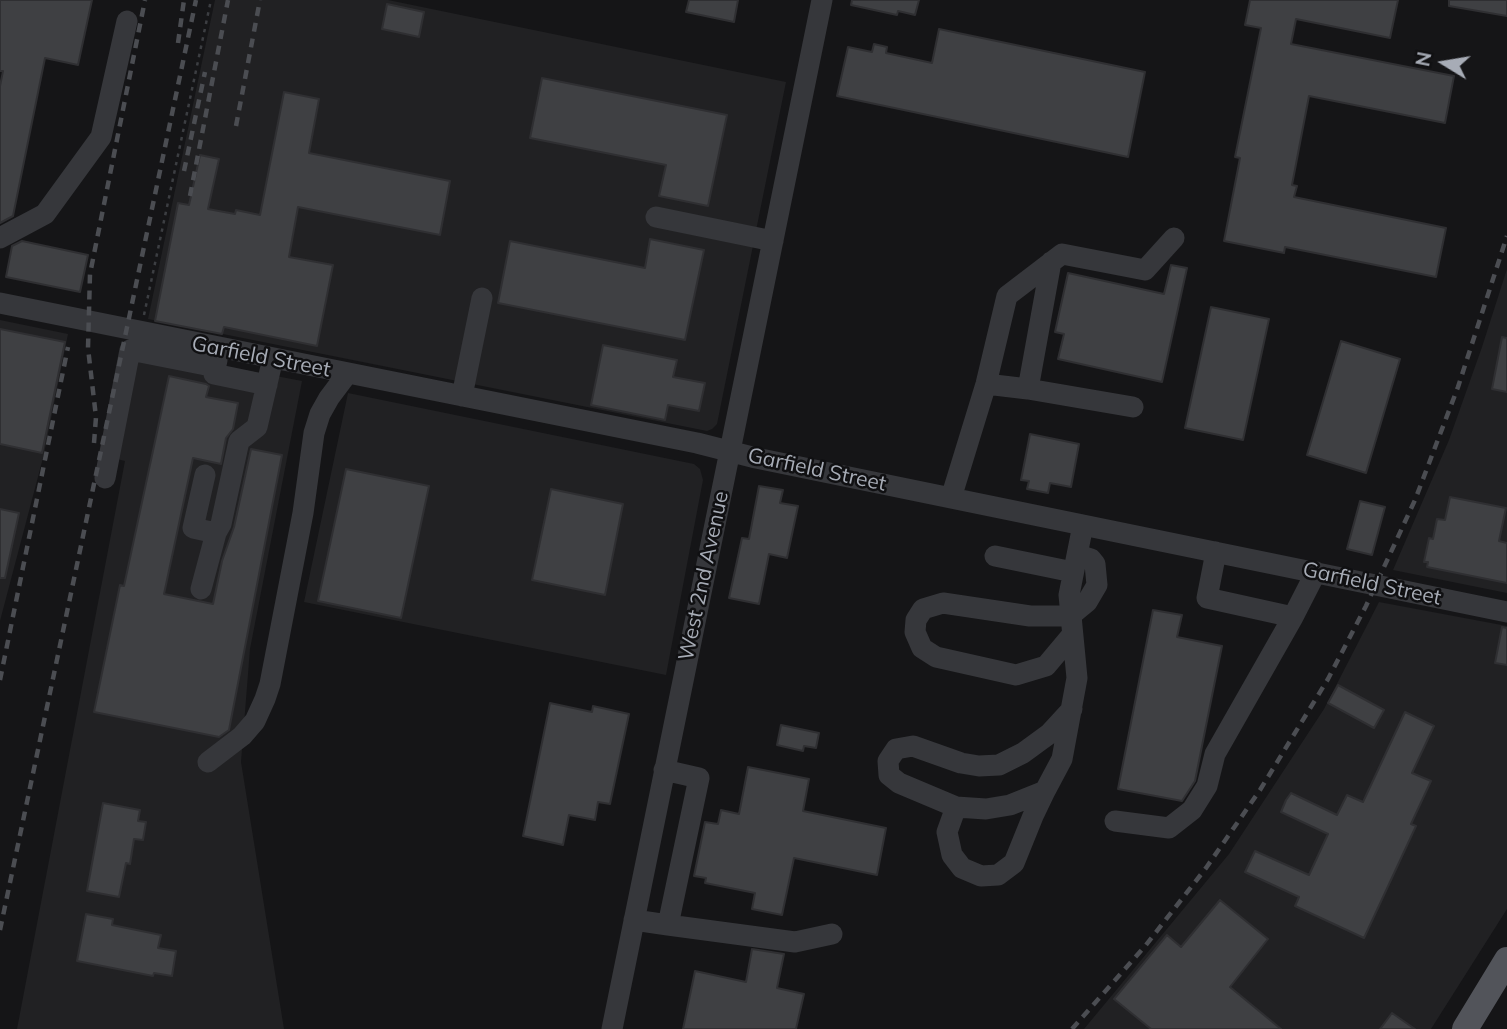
<!DOCTYPE html>
<html>
<head>
<meta charset="utf-8">
<style>
	body { margin:0 }
	#map { position:relative; width:1507px; height:1029px; overflow:hidden; background:#151517; font-family:Mulish,sans-serif }
	canvas { display:block }
	.north { position:absolute; left:1409px; top:28px; width:70px; height:70px; -webkit-text-stroke:5px #101012; paint-order:stroke; rotate:281deg; font-size:19px; font-weight:700; line-height:28px; text-align:center; color:#a7acb6 }
	.north::after { content:''; display:block; margin:auto; width:24px; height:32px; background:#a7acb6; clip-path:polygon(50% 0,100% 100%,50% 72%,0 100%) }
</style>
</head>
<body>
<div id="map">
<canvas width="1507" height="1029"></canvas>
<div class="north">N</div>
</div>
<script>
const g = document.querySelector('canvas').getContext('2d');
g.lineJoin = 'round';
function fillPath(path, color) { g.fillStyle = color; g.fill(path, 'evenodd'); }
const poly = rows => new Path2D(rows.map(r => 'M' + r).join(''));
function strokePath(path, color, width, dash) { g.strokeStyle = color; g.lineWidth = width; g.lineCap = dash ? 'butt' : 'round'; g.setLineDash(dash || []); g.stroke(path); }
function write(font, color, halo, rows, align = 'center') {
  g.font = font + ' Mulish,sans-serif'; g.lineWidth = 5; g.setLineDash([]); g.textBaseline = 'middle'; g.strokeStyle = halo; g.fillStyle = color; for (const [text, x, y, turn = 0] of rows) {
    g.save(); g.translate(x, y); g.rotate((+turn || 0) * Math.PI / 180); g.textAlign = isNaN(turn) ? turn : align; if (halo) g.strokeText(text, 0, 0); g.fillText(text, 0, 0); g.restore();
  }
}
const built = poly([
	[215,0,388,0,786,82,717,424,712,429,707,431,148,319],
	[1507,269,1507,593,1393,570,1449,440,1482,347],
	[0,320,68,334,44,454,0,621],
	[134,349,302,381,250,649,241,762,284,1029,17,1029,125,461,113,458],
	[348,393,694,464,700,469,703,480,666,675,304,602],
	[1379,602,1507,626,1507,909,1431,1029,1084,1029,1229,854,1324,709]
]);
const building = poly([
	[0,0,92,0,78,65,45,58,13,216,0,223,0,86,3,71,0,71,0,0],
	[689,0,738,0,734,22,686,12,689,0],
	[852,0,919,0,915,15,898,11,897,15,851,5,852,0],
	[1250,0,1398,0,1390,38,1296,19,1291,44,1454,76,1445,123,1309,96,1292,185,1297,186,1294,197,1446,228,1436,277,1285,247,1284,253,1224,241,1240,158,1235,157,1261,28,1245,25,1250,0],
	[1449,0,1507,0,1507,16,1449,6,1449,0],
	[387,4,424,12,419,37,382,29,387,4],
	[939,29,1145,72,1128,157,837,96,848,47,872,52,874,44,887,47,886,53,932,63,939,29],
	[542,78,727,115,708,206,659,196,666,165,530,138,542,78],
	[284,92,319,99,309,153,450,181,440,235,298,207,289,257,333,265,317,346,224,327,222,334,155,321,178,203,189,205,200,155,219,159,208,209,235,214,236,210,260,215,284,92],
	[650,239,704,250,685,340,498,303,510,241,645,268,650,239],
	[22,241,88,255,80,292,6,277,12,246,22,241],
	[1171,265,1187,268,1162,382,1058,359,1064,334,1055,332,1068,273,1164,294,1171,265],
	[1211,307,1269,319,1243,440,1185,428,1211,307],
	[0,329,65,342,42,453,0,444,0,329],
	[1502,337,1507,338,1507,392,1492,389,1502,337],
	[1341,341,1400,359,1366,473,1307,455,1341,341],
	[603,345,677,360,673,377,705,383,699,411,668,405,665,420,591,405,603,345],
	[169,376,206,384,209,386,206,397,238,403,233,429,226,438,221,464,193,458,164,594,213,604,222,561,234,527,251,449,282,455,229,730,219,737,94,712,120,585,124,586,169,376],
	[1030,434,1079,444,1071,487,1050,483,1048,493,1027,489,1029,481,1021,480,1030,434],
	[346,469,429,486,401,618,318,601,346,469],
	[759,486,783,490,780,503,798,506,787,558,769,554,759,604,729,598,742,538,749,539,759,486],
	[551,489,623,504,605,595,532,580,551,489],
	[1450,497,1506,508,1499,541,1507,543,1507,583,1427,567,1428,562,1424,562,1429,538,1433,539,1437,519,1445,520,1450,497],
	[1360,501,1385,507,1372,555,1347,549,1360,501],
	[0,509,19,513,5,578,0,578,0,509],
	[1153,610,1182,615,1177,637,1222,646,1195,781,1182,801,1118,789,1153,610],
	[1502,627,1507,628,1507,665,1495,663,1502,627],
	[1338,685,1384,710,1374,728,1328,703,1338,685],
	[550,703,592,712,593,706,629,714,610,804,598,802,595,820,569,815,563,845,523,836,550,703],
	[1405,712,1434,726,1412,773,1431,781,1411,824,1416,826,1364,938,1295,906,1299,897,1245,872,1255,851,1309,875,1328,834,1281,812,1286,800,1291,793,1337,815,1347,795,1363,802,1405,712],
	[781,725,819,733,816,748,804,746,803,751,777,745,781,725],
	[748,767,809,779,803,811,886,828,877,875,794,858,782,915,752,909,755,893,705,883,706,878,694,876,705,822,718,824,721,810,739,814,748,767],
	[103,803,140,810,138,821,146,822,143,840,134,839,130,864,126,863,119,897,87,891,103,803],
	[1220,900,1268,939,1230,987,1281,1029,1151,1029,1114,999,1167,935,1181,947,1220,900],
	[86,914,113,919,112,925,161,935,158,948,176,951,172,976,154,973,153,976,77,961,86,914],
	[752,949,784,954,777,988,804,994,796,1029,683,1029,695,971,746,982,752,949],
	[1392,1013,1415,1029,1380,1029,1392,1013]
]);
const path = poly([
	[144,315,211,0]
]);
const minor = poly([
	[656,217,773,241],
	[0,238,45,214,101,137,127,21],
	[0,303,697,443,756,458,1507,612],
	[217,360,214,374,267,385],
	[986,384,1028,389,1051,262],
	[1028,389,1133,407],
	[462,396,482,298],
	[205,475,193,528,216,533],
	[105,478,130,350,216,367],
	[951,498,986,384,1007,296,1062,254,1145,270,1174,238],
	[995,556,1073,572],
	[201,589,216,533,221,524,239,441,257,427,273,358],
	[1293,617,1316,572],
	[1072,635,1046,666,1016,675,936,657,922,648,915,632,916,620,923,609,943,603,1030,616,1070,616,1087,602,1097,585,1095,564,1091,559,1078,555],
	[208,762,242,736,255,721,265,699,270,684,303,513,314,433,320,414,329,398,347,374],
	[1045,791,1010,805,986,809,956,807,947,832,952,855,962,868,981,876,998,875,1014,863,1033,816,1045,791,1062,759,1077,678,1069,595,1083,525],
	[956,807,899,783,889,775,888,761,896,749,913,746,961,763,979,766,999,765,1023,753,1049,734,1072,709],
	[1115,821,1169,828,1192,810,1207,786,1215,754,1293,617,1207,598,1216,552],
	[634,920,668,925,699,778,664,770],
	[668,925,795,942,832,934],
	[612,1029,822,0]
]);
const major = poly([
	[1465,1029,1507,960]
]);
const rail = poly([
	[178,43,184,0],
	[236,126,260,0],
	[184,171,205,72],
	[190,196,228,0],
	[94,443,96,417,88,348,90,274,145,0],
	[0,680,68,347],
	[0,930,196,0],
	[1072,1029,1146,945,1206,868,1260,790,1328,679,1366,606,1415,500,1458,387,1507,236]
]);
const streetNames = [
	["Garfield Street",261,357,11],
	["Garfield Street",817,470,12],
	["West 2nd Avenue",704,576,-78],
	["Garfield Street",1372,584,12]
];
fillPath(built, '#212123');
fillPath(building, '#3f4043');
strokePath(building, '#2f2f32', 2);
strokePath(path, '#3c3e42', 2.5, [3.5, 5]);
strokePath(minor, '#36373b', 21);
strokePath(major, '#52545a', 26);
strokePath(rail, '#4b4d52', 4.5, [9, 7]);
write('21px', '#a7acb6', '#101012', streetNames);
</script>
</body>
</html>
